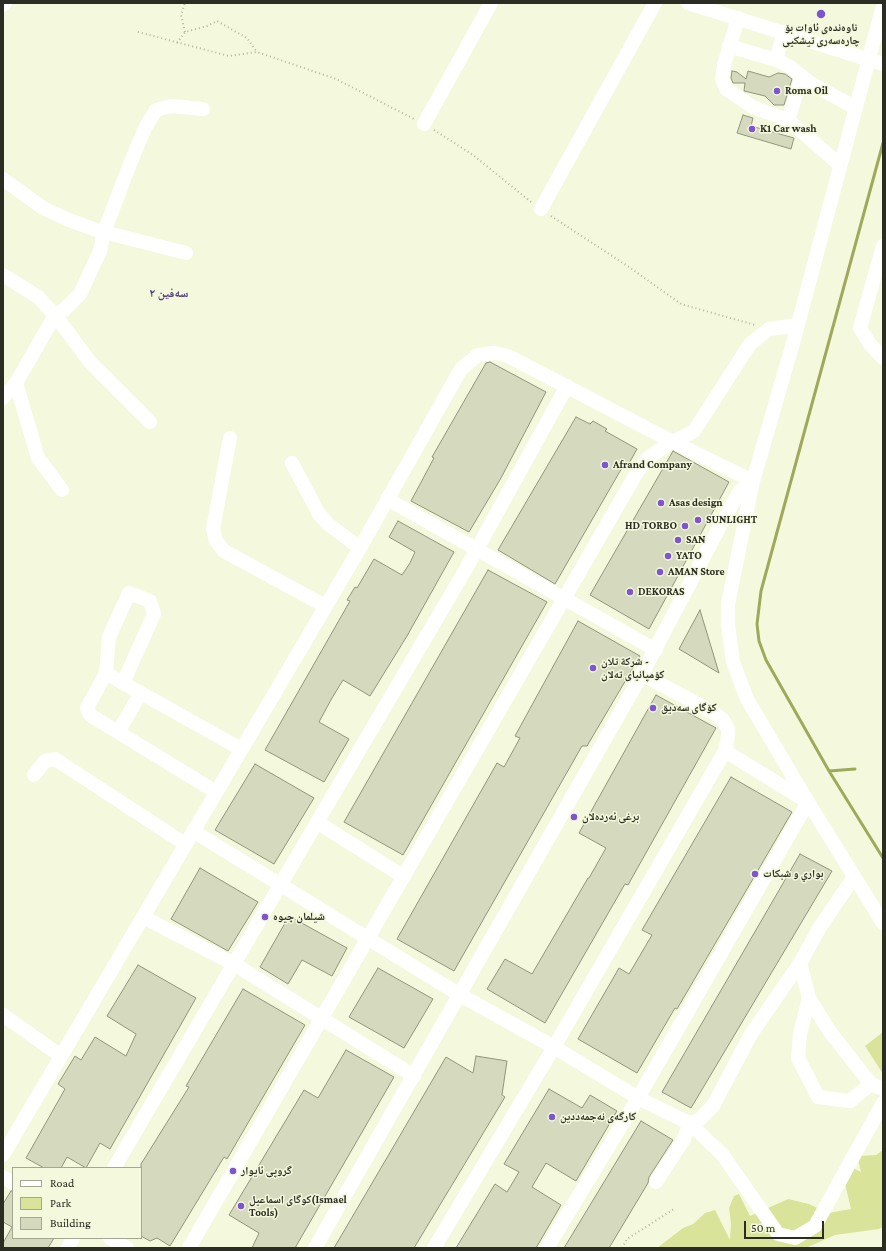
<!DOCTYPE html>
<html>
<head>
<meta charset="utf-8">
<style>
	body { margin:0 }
	#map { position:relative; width:886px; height:1251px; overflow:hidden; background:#f4f9dd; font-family:"Crimson Pro",serif }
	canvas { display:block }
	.frame { position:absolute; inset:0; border:4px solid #2b2d22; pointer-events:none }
	.legend { position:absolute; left:12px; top:1167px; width:130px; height:72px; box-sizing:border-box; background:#f4f9dd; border:1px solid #a4a792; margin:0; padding:5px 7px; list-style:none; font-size:12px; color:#2b2d22 }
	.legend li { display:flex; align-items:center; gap:8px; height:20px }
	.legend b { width:20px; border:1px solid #a4a792 }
	.scale { position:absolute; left:744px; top:1221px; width:80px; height:18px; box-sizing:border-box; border:2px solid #2b2d22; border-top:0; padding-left:5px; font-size:12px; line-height:14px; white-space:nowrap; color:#2b2d22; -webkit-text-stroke:3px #f4f9dd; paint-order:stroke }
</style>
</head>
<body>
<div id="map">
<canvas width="886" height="1251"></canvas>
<div class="frame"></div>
<ul class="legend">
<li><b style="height:5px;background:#fff"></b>Road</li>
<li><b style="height:11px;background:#d9e49a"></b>Park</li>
<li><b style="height:11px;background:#d5dabe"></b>Building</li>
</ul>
<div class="scale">50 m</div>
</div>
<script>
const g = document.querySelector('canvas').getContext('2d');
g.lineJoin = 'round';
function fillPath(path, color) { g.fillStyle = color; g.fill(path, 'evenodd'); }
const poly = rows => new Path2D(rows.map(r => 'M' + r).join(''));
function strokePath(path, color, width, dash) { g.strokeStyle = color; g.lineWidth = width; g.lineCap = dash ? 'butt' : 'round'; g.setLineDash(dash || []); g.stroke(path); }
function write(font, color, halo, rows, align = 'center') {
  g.font = font + ' "Crimson Pro","Noto Naskh Arabic",serif'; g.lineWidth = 3; g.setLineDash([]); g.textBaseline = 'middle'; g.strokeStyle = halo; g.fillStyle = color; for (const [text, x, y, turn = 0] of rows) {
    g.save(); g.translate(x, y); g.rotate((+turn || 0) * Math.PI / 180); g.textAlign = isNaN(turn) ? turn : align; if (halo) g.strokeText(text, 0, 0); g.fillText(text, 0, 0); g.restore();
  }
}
const green = poly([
	[883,1032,883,1074,865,1046],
	[883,1150,883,1227,879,1229,835,1235,806,1248,657,1248,683,1228,693,1224,705,1213,715,1210,730,1240,731,1223,729,1208,734,1196,739,1194,750,1216,788,1199,809,1204,828,1213,851,1209,841,1167,847,1165,861,1172,857,1156,876,1155]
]);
const stream = poly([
	[883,143,761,591,757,624,759,641,766,660,829,771,883,858],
	[829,771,855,769]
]);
const building = poly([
	[732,71,737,72,746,79,748,71,769,77,778,73,785,74,792,79,784,105,774,105,765,96,744,91,745,83,733,83,731,78,732,71],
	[743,115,753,118,751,126,794,138,791,149,737,133,743,115],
	[490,362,546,392,501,478,469,532,411,501,434,458,432,457,486,363,490,362],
	[576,417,590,424,593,421,607,429,605,431,637,449,627,467,623,466,555,584,498,550,576,417],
	[673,451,729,482,649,629,590,595,673,451],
	[398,521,454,552,407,636,370,696,343,680,332,698,319,722,349,739,324,782,265,750,350,601,347,600,355,587,357,588,374,559,402,575,410,563,415,552,389,537,398,521],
	[488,570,547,602,403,855,344,822,488,570],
	[700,610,719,673,679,649,700,610],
	[578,621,640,656,587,746,582,746,454,971,397,939,497,763,504,767,520,738,515,736,578,621],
	[656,695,716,728,628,885,625,884,545,1023,487,989,505,959,532,974,588,878,589,878,606,848,579,833,656,695],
	[255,764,314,798,274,864,215,830,255,764],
	[731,777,792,812,677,1009,675,1008,637,1073,578,1039,619,968,629,974,652,935,642,930,731,777],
	[800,854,832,871,691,1108,662,1092,800,854],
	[200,868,258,902,228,951,171,919,200,868],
	[289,916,347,948,332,976,302,960,288,984,260,967,289,916],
	[138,965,196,998,110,1149,100,1143,86,1168,67,1157,61,1168,44,1168,26,1158,65,1089,58,1084,75,1056,81,1060,95,1037,126,1056,136,1034,107,1016,138,965],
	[378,968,433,999,404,1048,349,1017,378,968],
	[243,989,305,1025,227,1159,224,1157,170,1246,157,1238,150,1241,141,1236,141,1164,189,1087,186,1086,243,989],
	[346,1050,394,1077,295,1248,252,1248,259,1233,229,1215,304,1090,318,1098,346,1050],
	[476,1056,507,1061,502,1095,505,1097,414,1248,334,1248,446,1057,473,1073,476,1056],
	[549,1089,582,1108,590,1095,617,1111,576,1181,546,1163,532,1187,561,1205,536,1248,456,1248,495,1184,507,1192,519,1172,504,1164,549,1089],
	[641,1121,673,1140,649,1177,648,1183,609,1248,564,1248,641,1121],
	[11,1191,13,1191,13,1238,54,1238,48,1248,3,1248,3,1243,12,1227,3,1222,3,1204,11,1191]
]);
const path = poly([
	[138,32,229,56,257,52,336,79,414,119],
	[185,32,181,15,185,3],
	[177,43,185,32,207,26,217,21,247,38,257,52],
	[434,130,473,155,531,202],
	[551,216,629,267,681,304,755,325],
	[622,1248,627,1239,674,1209]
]);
const minor = poly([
	[688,3,883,64],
	[3,5,5,3],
	[883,6,793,343,753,481,728,604,728,624,733,662,747,699,808,802,883,923],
	[738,18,724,65,722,79,726,89,753,107,788,120,840,165],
	[729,46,776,60,789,66,810,83,856,108],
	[776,60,784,32],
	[788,120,802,76],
	[424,124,491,3],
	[3,179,43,208,69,220,96,230,186,253],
	[541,209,655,3],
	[883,246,860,328,870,344,883,358],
	[3,275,38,297,55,315,90,362,150,422],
	[16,383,38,458,62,490],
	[3,398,16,383,55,315,64,310,80,294,100,251,104,232,130,164,145,128,156,110,171,106,203,109],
	[230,438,213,529,216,541,224,551,325,606],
	[292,463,319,514,328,524,360,548],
	[387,499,656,650],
	[106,673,87,708,90,715,216,792],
	[642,674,714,713,723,720,728,729,728,737,725,751],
	[123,683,154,614,150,601,129,593,109,637,106,673,123,683,241,749],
	[118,732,141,693],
	[34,775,45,761,55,759,185,844],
	[317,822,404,877],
	[193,831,460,995,554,1047,638,1098,689,1123,722,1154,778,1234,795,1238,815,1226,883,1103],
	[143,917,234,964,414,1076],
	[800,963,809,998,830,1032,871,1084,883,1089],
	[809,998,800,1034,798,1058,818,1097,850,1101,871,1084],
	[3,1015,61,1056],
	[689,1123,699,1120,713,1106,751,1034,800,963,820,927,854,877],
	[3,1155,360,548,461,369,478,355,494,353,508,356,673,442,753,481,740,491,727,513,642,674,315,1248],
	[114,1168,467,567,567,386],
	[3,1177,13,1183],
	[656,1182,684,1139,689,1123],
	[110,1238,127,1248],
	[68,1248,73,1238],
	[189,1248,636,474,648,458,667,445,694,431,750,344,769,329,798,325],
	[434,1248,554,1047,725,751,808,802,638,1098,547,1248]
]);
const markers = [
	[821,14,5,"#7d55cf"],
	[777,91,4,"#7d55cf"],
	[752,129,4,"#7d55cf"],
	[605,465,4,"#7d55cf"],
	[661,503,4,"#7d55cf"],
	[698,520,4,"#7d55cf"],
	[685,526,4,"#7d55cf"],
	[678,540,4,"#7d55cf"],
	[668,556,4,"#7d55cf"],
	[660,572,4,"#7d55cf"],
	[630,592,4,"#7d55cf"],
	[593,668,4,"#7d55cf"],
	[653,708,4,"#7d55cf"],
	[574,817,4,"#7d55cf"],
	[755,874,4,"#7d55cf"],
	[265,917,4,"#7d55cf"],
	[552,1117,4,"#7d55cf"],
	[233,1171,4,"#7d55cf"],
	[241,1206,4,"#7d55cf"]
];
const poiNames = [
	["ناوەندەی ئاوات بۆ",821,28,"center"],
	["چارەسەری تیشکیی",821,41,"center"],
	["Roma Oil",785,91],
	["K1 Car wash",760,129],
	["Afrand Company",613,465],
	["Asas design",669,503],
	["SUNLIGHT",706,520],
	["HD TORBO",677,526,"right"],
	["SAN",686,540],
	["YATO",676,556],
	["AMAN Store",668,572],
	["DEKORAS",638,592],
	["شركة تلان -",601,662],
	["کۆمپانیای تەلان",601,675],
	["کۆگای سەدیق",661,708],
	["برغی ئەردەلان",582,817],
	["بواري و شبكات",763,874],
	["شيلمان چیوه",273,917],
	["کارگەی نەجمەددین",560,1117],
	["گروپى ئايوار",241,1171],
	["كوگای اسماعیل(Ismael",249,1200],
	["Tools)",249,1213]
];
const neighbourhoodNames = [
	["سەفین ٢",169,293]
];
fillPath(green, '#d9e49a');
strokePath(stream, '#9fa95a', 3);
fillPath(building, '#d5dabe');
strokePath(building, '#91957c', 1);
strokePath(path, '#b2b69f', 2, [1, 3]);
strokePath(minor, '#fff', 14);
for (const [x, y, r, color] of markers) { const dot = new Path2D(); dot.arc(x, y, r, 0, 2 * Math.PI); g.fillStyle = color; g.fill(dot); strokePath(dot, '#f4f9dd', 1.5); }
write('bold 11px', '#2b2d22', '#f4f9dd', poiNames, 'left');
write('bold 12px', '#52407e', '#f4f9dd', neighbourhoodNames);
</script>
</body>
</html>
